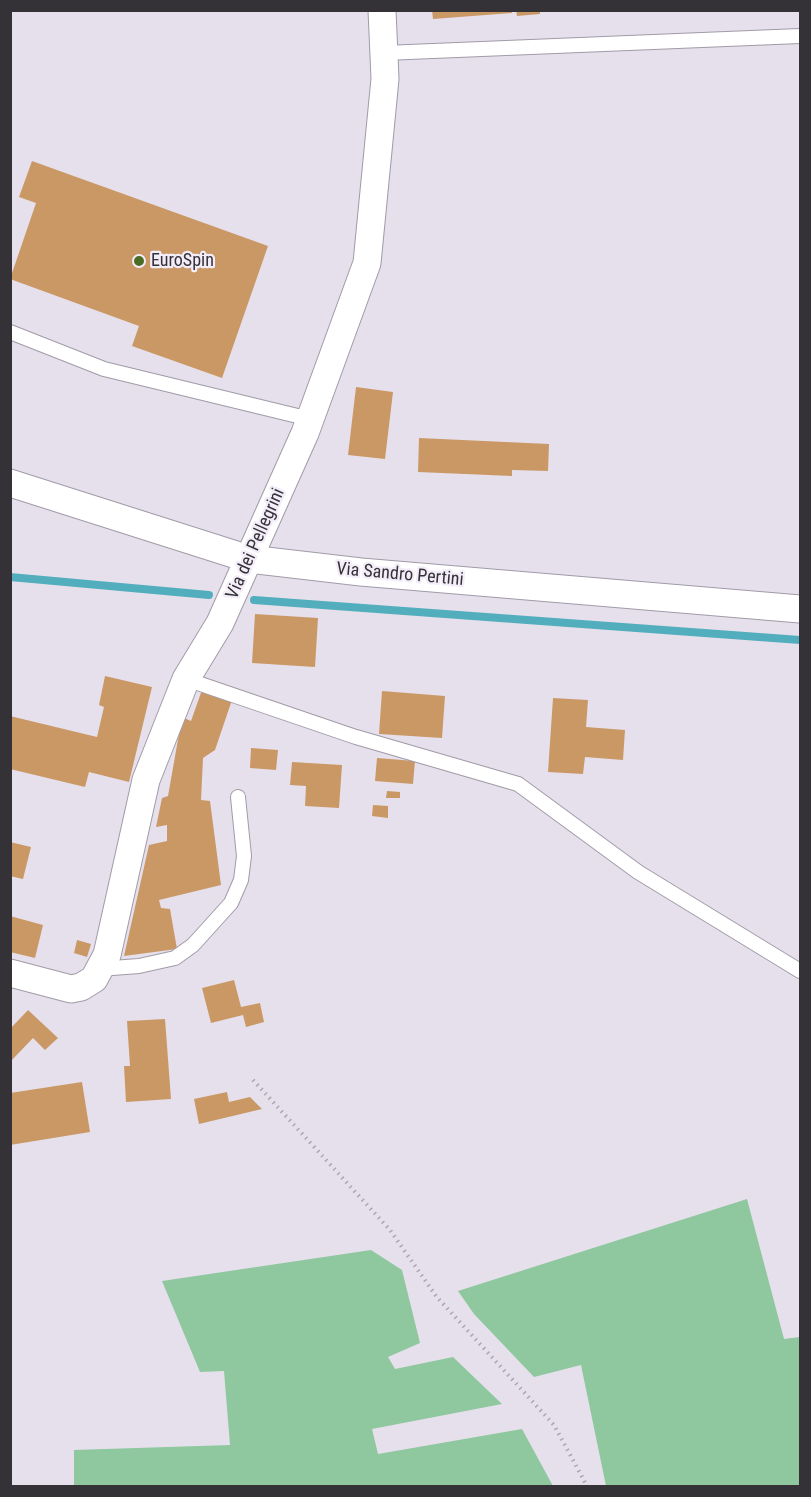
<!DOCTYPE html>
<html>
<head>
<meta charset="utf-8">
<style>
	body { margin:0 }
	#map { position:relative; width:811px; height:1497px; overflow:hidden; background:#e6e0ec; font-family:"Roboto Condensed",sans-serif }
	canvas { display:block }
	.frame { position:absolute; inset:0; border:12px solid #343237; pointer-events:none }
</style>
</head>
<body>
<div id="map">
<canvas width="811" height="1497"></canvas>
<div class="frame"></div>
</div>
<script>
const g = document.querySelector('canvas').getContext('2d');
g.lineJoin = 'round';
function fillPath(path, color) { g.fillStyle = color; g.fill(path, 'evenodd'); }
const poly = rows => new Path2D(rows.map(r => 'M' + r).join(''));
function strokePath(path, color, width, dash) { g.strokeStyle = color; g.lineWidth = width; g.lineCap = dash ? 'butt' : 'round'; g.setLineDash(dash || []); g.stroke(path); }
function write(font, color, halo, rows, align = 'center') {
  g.font = font + ' "Roboto Condensed",sans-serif'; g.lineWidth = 4.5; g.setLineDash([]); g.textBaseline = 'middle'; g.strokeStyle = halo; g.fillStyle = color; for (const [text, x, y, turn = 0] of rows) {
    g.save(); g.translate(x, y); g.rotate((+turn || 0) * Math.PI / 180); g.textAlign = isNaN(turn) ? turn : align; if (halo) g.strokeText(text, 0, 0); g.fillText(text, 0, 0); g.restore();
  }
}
const green = poly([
	[747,1199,784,1339,800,1337,800,1486,606,1486,581,1365,534,1377,474,1314,458,1291],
	[371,1250,402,1270,420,1343,388,1357,395,1369,453,1357,502,1404,372,1429,378,1454,522,1429,553,1486,74,1486,74,1450,230,1445,224,1371,200,1372,162,1281]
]);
const stream = poly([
	[10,577,209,595],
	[254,600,800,640]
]);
const building = poly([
	[432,10,512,10,512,13,433,19],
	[516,10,540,10,540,14,517,16],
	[32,161,268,246,222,378,132,346,139,326,10,279,36,203,19,197],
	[356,387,393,392,385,459,348,455],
	[419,438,549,444,548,471,512,470,512,476,418,472],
	[255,614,318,618,315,667,252,663],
	[105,676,152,687,129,782,89,772,85,787,10,769,10,716,97,737,104,707,99,705],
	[202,690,232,700,215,750,203,758,201,800,210,801,221,885,159,900,161,908,170,909,177,949,124,956,149,845,167,841,167,825,156,827,162,798,168,796,182,717,191,721],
	[382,691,445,696,442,738,379,734],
	[553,698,588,700,586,727,625,730,623,760,585,757,583,774,548,772],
	[251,748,278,750,276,770,250,768],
	[377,758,415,761,413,784,375,781],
	[292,762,342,765,339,808,305,806,306,786,290,785],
	[387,791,400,792,400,798,386,798],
	[373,805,388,806,388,818,372,816],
	[10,842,31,847,23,879,10,876],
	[10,916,43,925,35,958,10,952],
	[77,940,91,944,87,957,74,953],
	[234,980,241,1007,260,1003,264,1022,246,1027,243,1015,211,1023,202,988],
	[28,1010,58,1038,45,1050,33,1038,10,1062,10,1029],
	[165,1019,171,1099,126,1102,124,1066,130,1066,127,1021],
	[82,1082,90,1132,10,1145,10,1093],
	[227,1092,229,1102,250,1097,262,1109,199,1124,194,1099]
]);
const path = poly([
	[253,1080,390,1230,436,1296,554,1425,587,1486]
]);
const lane = poly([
	[384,53,800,36],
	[10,332,104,369,310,419],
	[186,679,356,737,518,784,638,872,800,971],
	[99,969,139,966,175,958,193,945,231,903,241,880,244,856,238,797]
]);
const street = poly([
	[10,483,249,559,361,572,800,609],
	[10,973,71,989,81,987,94,979,107,955,146,780,186,679,220,623,305,433,367,263,385,79,382,10]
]);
const markers = [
	[139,261,6,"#4a6c24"]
];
const poiNames = [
	["EuroSpin",151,261]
];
const streetNames = [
	["Via dei Pellegrini",256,544,-66],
	["Via Sandro Pertini",400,575,5]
];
fillPath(green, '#8fc79f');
strokePath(stream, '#52aebc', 8);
fillPath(building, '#ca9865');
strokePath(lane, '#a19ba7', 16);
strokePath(street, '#a19ba7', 29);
strokePath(path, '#aba7b0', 4, [1.5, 4.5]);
strokePath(lane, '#fff', 14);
strokePath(street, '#fff', 27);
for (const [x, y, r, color] of markers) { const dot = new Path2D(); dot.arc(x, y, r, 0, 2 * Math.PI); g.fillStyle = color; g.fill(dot); strokePath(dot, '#f3edf9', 2); }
write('18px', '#343237', '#f3edf9', poiNames, 'left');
write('18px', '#343237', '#f3edf9', streetNames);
</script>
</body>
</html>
